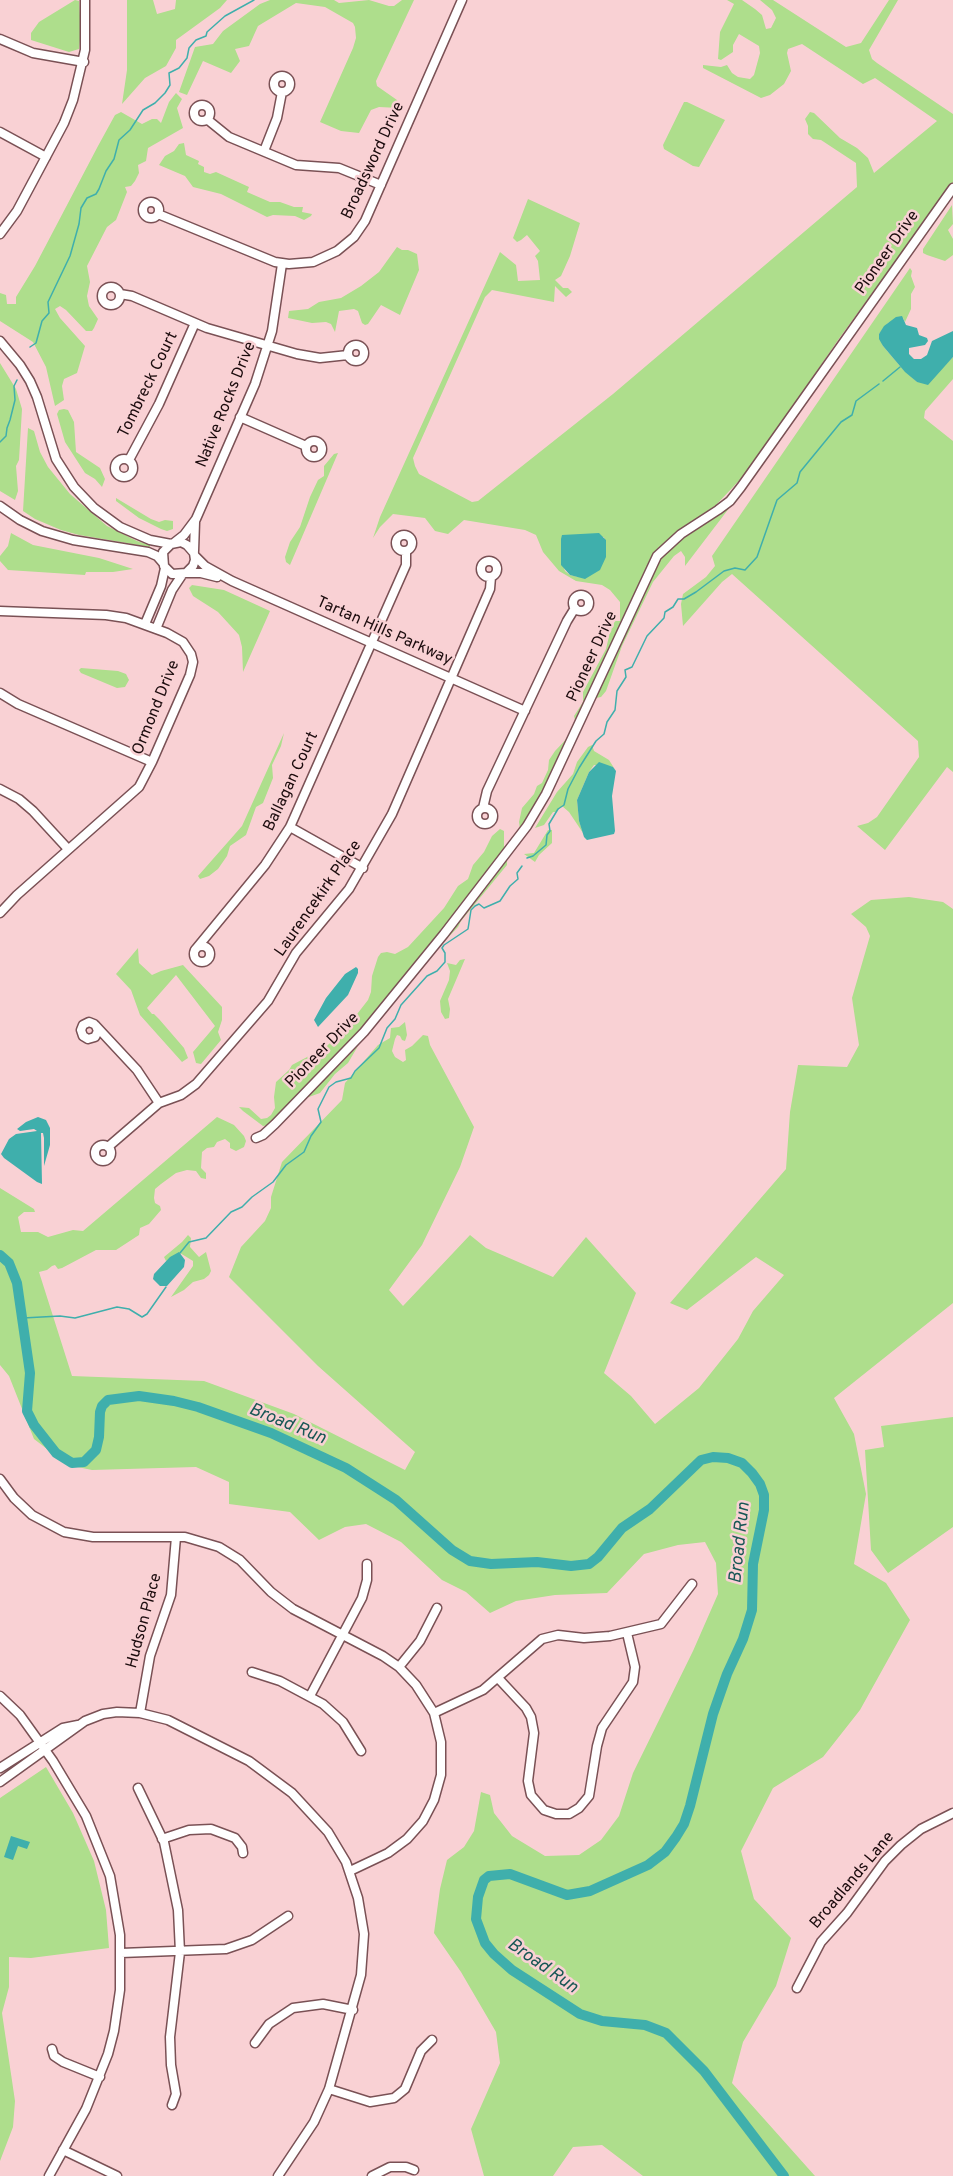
<!DOCTYPE html>
<html>
<head>
<meta charset="utf-8">
<style>
	body { margin:0 }
	canvas { display:block; background:#f9d1d4 }
</style>
</head>
<body>
<canvas width="953" height="2176"></canvas>
<script>
const g = document.querySelector('canvas').getContext('2d');
g.lineJoin = 'round';
function fillPath(path, color) { g.fillStyle = color; g.fill(path, 'evenodd'); }
const poly = rows => new Path2D(rows.map(r => 'M' + r).join(''));
function strokePath(path, color, width, dash) { g.strokeStyle = color; g.lineWidth = width; g.lineCap = dash ? 'butt' : 'round'; g.setLineDash(dash || []); g.stroke(path); }
function write(font, color, halo, rows, align = 'center') {
  g.font = font + ' Overpass,sans-serif'; g.lineWidth = 5; g.setLineDash([]); g.textBaseline = 'middle'; g.strokeStyle = halo; g.fillStyle = color; for (const [text, x, y, turn = 0] of rows) {
    g.save(); g.translate(x, y); g.rotate((+turn || 0) * Math.PI / 180); g.textAlign = isNaN(turn) ? turn : align; if (halo) g.strokeText(text, 0, 0); g.fillText(text, 0, 0); g.restore();
  }
}
const green = poly([
	[75,0,79,1,81,31,79,49,69,52,31,40,31,33,39,22],
	[127,0,153,0,157,14,175,9,176,0,227,0,220,8,176,40,176,48,166,66,145,78,122,104,127,70],
	[270,0,334,0,339,3,369,0,389,6,394,6,402,0,414,0,376,81,377,86,397,100,399,108,379,107,371,110,359,133,341,131,320,122,353,48,356,38,355,27,353,23,325,7,296,3,258,26,249,46,235,49,240,61,231,73,203,61,187,95,179,92,195,47,213,44,223,31,260,4],
	[727,0,742,0,755,9,762,15,766,29,771,28,776,18,772,10,760,0,773,0,846,47,861,43,889,0,898,0,869,50,872,59,877,63,953,114,953,182,838,340,750,469,716,505,659,547,649,563,576,724,574,716,583,702,583,692,606,649,610,632,615,621,620,621,620,602,610,590,602,585,576,581,559,571,543,552,536,535,525,530,464,520,448,534,435,531,425,518,393,514,380,527,373,538,380,517,500,252,516,265,518,281,540,280,538,261,535,256,540,251,527,235,521,240,517,242,513,238,528,199,580,223,570,256,561,276,555,280,563,288,568,288,572,292,566,297,555,286,554,302,492,290,485,297,413,458,415,466,419,474,472,502,478,501,613,394,857,187,856,163,821,140,813,139,808,134,808,126,805,119,810,112,814,113,840,138,857,148,868,158,874,173,937,121,875,78,863,84,802,44,788,49,787,53,791,71,784,84,770,95,761,98,703,68,703,65,721,67,727,65,732,73,738,77,750,79,754,75,760,53,759,46,739,34,733,45,733,52,721,60,718,59,720,32,734,4],
	[604,537,606,548,578,577,570,575,565,571,561,559,561,539],
	[176,93,182,99,177,108,183,128,148,148,146,161,138,165,139,173,135,181,131,186,125,187,127,192,116,220,107,227,87,266,90,282,87,296,89,306,98,319,94,328,92,331,86,331,66,310,60,306,55,309,60,318,85,346,77,373,64,379,62,386,64,400,55,406,46,367,33,342,0,321,0,293,6,295,7,304,16,304,16,297,35,266,98,146,115,115,121,112,142,124,152,119,157,119,161,123,169,102],
	[684,102,687,102,725,120,699,167,693,166,664,149,663,145],
	[184,143,186,155,199,161,198,164,204,167,204,172,210,174,216,172,249,187,247,192,270,202,280,202,294,207,303,207,302,212,312,214,311,216,304,220,295,216,273,215,267,217,221,194,193,187,185,176,159,165,165,156,174,151,179,144],
	[952,205,953,224,948,230,953,239,953,255,945,261,927,255,923,253,923,249],
	[397,247,402,250,408,250,417,254,419,270,400,315,381,305,368,324,365,325,362,323,358,311,354,309,339,311,335,332,331,324,326,322,312,323,288,318,289,311,308,309,319,302,341,298,361,286,379,272],
	[910,268,912,271,911,276,915,287,911,294,911,309,905,322,903,318,888,323,879,334,883,346,900,366,917,382,932,378,953,357,953,379,925,411,924,418,953,441,953,772,947,767,885,850,857,826,868,823,877,817,919,757,918,741,732,574,722,582,683,626,681,604,683,594,706,577,715,566,712,556],
	[0,363,16,389,22,409,19,460,16,466,18,491,15,500,0,491],
	[64,409,68,410,74,422,76,452,100,468,105,479,102,487,95,479,85,473,65,442,57,414,59,410],
	[28,428,34,431,40,452,48,467,70,494,107,526,137,541,150,545,150,547,79,535,61,530,35,519,23,511],
	[338,453,290,565,286,562,285,557,290,542,300,527,310,497,318,480,324,476,324,466,334,454],
	[116,498,151,519,159,522,165,520,173,521,173,529,167,531,161,529,139,518,116,501],
	[730,507,685,566,685,557,681,551,674,556,653,582,622,646,606,691,601,697,596,698,596,695,659,561,678,542],
	[11,533,33,545,99,558,133,569,113,572,86,572,85,575,8,570,0,561,0,556,8,546],
	[192,585,224,590,270,611,243,672,242,647,239,635,218,612,193,596,189,588],
	[81,668,118,671,126,674,129,680,125,687,117,688,81,673,79,670],
	[284,733,281,746,272,765,273,778,263,803,256,807,246,835,230,846,227,856,218,869,209,876,200,879,198,876,242,826],
	[571,734,543,794,520,829,519,822,522,808,534,794,537,786,542,783,548,770,549,760,555,751],
	[592,745,594,751,609,760,616,771,613,767,594,765,589,772,577,800,579,821,583,833,569,812,562,806,556,812,553,812,544,825,535,828,557,792,573,774,577,762,588,747],
	[500,829,504,831,504,850,445,929,358,1033,269,1125,263,1126,243,1111,239,1107,249,1108,261,1119,267,1118,271,1115,275,1108,274,1097,276,1082,289,1070,292,1065,326,1047,354,1018,368,1000,371,992,372,976,378,957,381,953,387,952,395,954,408,947,444,908,458,886,468,879,473,865,484,852,492,836],
	[548,830,552,830,552,843,539,855,535,862,524,854,534,853],
	[507,860,507,865,461,921,458,927,441,945],
	[909,897,943,902,953,909,953,1303,834,1398,854,1434,866,1494,854,1564,886,1583,910,1620,860,1710,823,1757,773,1788,741,1851,754,1899,791,1938,776,1986,743,2042,732,2083,815,2176,643,2176,602,2145,573,2147,553,2176,484,2176,471,2129,500,2063,496,2032,461,1972,434,1933,440,1889,447,1860,464,1847,474,1831,481,1792,490,1795,494,1813,512,1836,545,1856,579,1855,601,1840,619,1816,633,1773,693,1651,718,1594,716,1563,705,1542,678,1545,644,1554,607,1593,555,1595,516,1601,490,1613,466,1592,442,1580,401,1542,366,1524,345,1527,319,1540,290,1512,229,1504,229,1482,196,1467,92,1470,68,1465,34,1439,9,1376,0,1365,0,1188,34,1209,35,1212,24,1212,18,1217,21,1232,38,1232,48,1237,73,1230,83,1231,217,1117,234,1125,244,1136,246,1141,244,1147,236,1151,230,1148,230,1143,225,1139,217,1142,214,1147,207,1148,202,1152,201,1168,206,1173,206,1179,201,1178,196,1171,187,1170,176,1173,161,1184,155,1189,154,1198,155,1203,160,1206,161,1210,149,1224,140,1228,139,1235,116,1250,96,1250,62,1268,58,1269,55,1265,52,1266,47,1270,39,1272,72,1376,204,1381,294,1414,405,1470,415,1452,318,1366,229,1277,241,1247,265,1221,271,1208,271,1197,282,1162,342,1100,345,1083,378,1045,390,1038,391,1028,399,1027,405,1022,407,1035,405,1041,402,1040,400,1036,397,1035,395,1039,392,1051,395,1057,403,1062,406,1060,405,1050,412,1046,423,1035,428,1036,430,1045,474,1127,460,1167,422,1245,389,1290,403,1306,470,1235,486,1248,553,1277,586,1237,636,1293,604,1373,631,1396,655,1424,699,1388,738,1339,753,1311,784,1275,756,1257,687,1310,670,1303,786,1169,790,1112,798,1065,847,1067,859,1045,852,998,870,936,866,927,851,914,871,900],
	[138,948,139,963,152,975,161,971,183,965,222,1007,222,1020,218,1032,221,1040,201,1064,196,1063,193,1052,215,1026,176,975,147,1008,152,1014,154,1014,159,1019,184,1048,188,1058,182,1062,140,1015,131,990,116,974],
	[465,959,448,999,450,1009,449,1018,445,1019,441,1012,440,1001,449,980,450,971,447,963,456,965,460,960],
	[358,1046,348,1063,335,1074,320,1093,306,1098],
	[188,1235,191,1238,190,1247,199,1257,206,1252,211,1271,209,1275,204,1279,193,1282,184,1290,171,1297,193,1266,193,1261,180,1253,166,1261,164,1257,182,1242],
	[953,1417,953,1527,888,1573,871,1550,865,1450,884,1447,881,1426],
	[46,1767,73,1813,94,1861,106,1910,109,1948,31,1958,9,1957,9,1987,2,2013,15,2101,13,2127,0,2161,0,1798]
]);
const water = poly([
	[902,316,906,325,917,328,919,335,927,338,928,341,925,345,909,348,909,354,914,359,921,359,927,355,932,341,953,331,953,357,928,385,917,382,905,372,883,346,879,339,879,334,884,326,896,317],
	[599,533,606,540,606,557,600,570,585,579,570,575,561,565,561,539,562,535],
	[599,762,613,767,616,771,612,796,615,831,614,834,587,840,584,837,579,821,577,800,589,772],
	[356,967,358,969,358,973,348,995,318,1027,314,1020,326,998,345,974],
	[38,1117,46,1120,50,1128,50,1145,44,1166,44,1138,43,1133,41,1133,42,1184,37,1182,4,1158,1,1154,9,1139,16,1134,37,1131,34,1129,20,1131,17,1129,26,1122],
	[179,1252,185,1260,184,1267,167,1286,160,1286,153,1279,154,1274,170,1257],
	[11,1836,30,1842,27,1849,18,1846,13,1860,4,1857]
]);
const stream = poly([
	[30,347,36,343,42,321,49,313,48,302,70,256,79,224,81,208,87,198,96,194,99,189,106,171,114,159,119,140,130,130,143,110,155,103,165,93,170,85,169,73,179,68,187,58,189,48,196,40,206,36,207,32,225,16,254,0],
	[883,381,900,367],
	[0,442,6,436,7,428,10,420,15,400,14,386,17,380],
	[527,858,533,856,546,845,547,835,550,831,549,824,558,809,564,805,568,789,579,768,596,741,604,734,607,722,615,710,617,691,626,677,625,670,632,667,647,636,664,618,665,612,673,607,678,599,684,599,696,592,724,571,735,568,745,570,757,557,777,500,797,483,800,472,841,422,852,415,856,401,879,384],
	[180,1253,189,1242,206,1238,231,1212,242,1207,252,1197,273,1182,286,1165,304,1152,311,1136,321,1122,318,1109,329,1087,336,1082,351,1078,355,1071,379,1048,387,1028,395,1019,401,1005,427,976,437,971,445,962,445,953,442,948,444,945,468,929,471,910,475,906,479,904,484,908,500,901,510,886,518,879,517,873,522,866],
	[23,1318,60,1316,75,1318,117,1307,129,1309,142,1317,147,1314,166,1287]
]);
const river = poly([
	[0,1255,9,1263,17,1283,30,1373,27,1411,34,1425,56,1453,72,1463,84,1462,96,1450,99,1437,100,1412,102,1406,108,1400,139,1396,174,1401,198,1407,271,1433,346,1468,396,1500,452,1550,470,1561,491,1564,537,1562,571,1566,589,1564,598,1557,622,1528,650,1509,701,1460,713,1457,728,1458,742,1463,752,1473,760,1484,764,1495,764,1510,753,1564,752,1610,743,1639,727,1674,713,1714,690,1806,684,1824,676,1837,665,1852,648,1865,590,1891,567,1895,510,1874,489,1876,484,1880,478,1897,476,1919,485,1943,494,1954,512,1970,580,2014,602,2021,645,2025,666,2033,704,2071,784,2176]
]);
const minor = poly([
	[0,39,33,53,84,62],
	'274 84a8 8 0 1 1 16 0a8 8 0 1 1-16 0Z',
	'194 113a8 8 0 1 1 16 0a8 8 0 1 1-16 0Z',
	[208,120,229,137,296,165,339,168,381,185],
	[0,132,46,157],
	[264,151,277,118,282,92],
	'143 210a8 8 0 1 1 16 0a8 8 0 1 1-16 0Z',
	[158,214,275,262,289,264,313,262,337,251,354,237,365,221,462,0],
	[0,234,17,211,64,123,73,100,85,50,85,0],
	'102 296a9 9 0 1 1 18 0a9 9 0 1 1-18 0Z',
	[120,294,132,296,207,328,297,354,320,358,348,355],
	[0,341,20,365,30,381,37,397,56,459,74,487,94,508,120,527,150,540,171,544,181,542,187,545,194,553,195,560,193,566,186,573,172,574,164,566,163,552,171,544],
	'348 353a8 8 0 1 1 16 0a8 8 0 1 1-16 0Z',
	[240,417,306,446],
	'306 449a8 8 0 1 1 16 0a8 8 0 1 1-16 0Z',
	'115 468a9 9 0 1 1 18 0a9 9 0 1 1-18 0Z',
	[129,460,159,404,195,323],
	[0,506,20,520,42,531,73,540,148,552,157,556,163,563],
	'396 543a8 8 0 1 1 16 0a8 8 0 1 1-16 0Z',
	[175,542,184,535,196,519,255,384,272,331,282,264],
	[194,551,195,522],
	[195,556,205,566,232,581,525,711],
	'481 569a8 8 0 1 1 16 0a8 8 0 1 1-16 0Z',
	[186,573,201,573,217,577],
	'573 603a8 8 0 1 1 16 0a8 8 0 1 1-16 0Z',
	[0,611,106,615,126,618,167,633,183,642,191,654,193,662,190,675,152,762,139,787,17,895,0,913],
	[145,624,161,586,165,568],
	[156,629,172,590,182,575],
	[0,693,18,704,152,762],
	[0,789,19,799,33,811,68,849],
	'477 816a8 8 0 1 1 16 0a8 8 0 1 1-16 0Z',
	[483,808,487,791,567,621,575,608],
	[290,827,363,868],
	'194 954a8 8 0 1 1 16 0a8 8 0 1 1-16 0Z',
	[195,950,265,865,290,827,406,565,406,551],
	[96,1026,98,1031,95,1037,88,1039,83,1036,81,1030,83,1025,89,1022,94,1024,96,1026,137,1070,159,1103],
	[256,1138,263,1135,275,1124,364,1032,444,934,527,826,546,794,657,556,681,534,718,510,730,501,741,487,953,188],
	'95 1153a8 8 0 1 1 16 0a8 8 0 1 1-16 0Z',
	[108,1147,159,1103,181,1095,196,1084,268,1001,296,953,349,889,392,814,490,589,491,577],
	[0,1479,14,1498,32,1515,64,1532,93,1537,185,1537,219,1547,240,1560,271,1592,293,1609,383,1656,399,1667,416,1685,434,1713,441,1742,441,1775,434,1800,423,1821,407,1839,388,1853,350,1871],
	[399,1667,420,1641,437,1608],
	[252,1672,280,1681,323,1704,343,1722,361,1751],
	[498,1678,526,1708,531,1717,534,1733,528,1781,531,1795,544,1810,556,1814,569,1814,579,1808,589,1796,597,1746,602,1728,633,1682,635,1667,627,1633],
	[0,1696,20,1715,53,1761,86,1816,110,1876,120,1935,120,1990,114,2031,108,2054,86,2109,49,2176],
	[310,1696,362,1598,367,1580,367,1564],
	[140,1713,150,1656,171,1595,176,1537],
	[434,1713,483,1690,542,1639,558,1635,584,1638,610,1636,661,1624,692,1584],
	[0,1768,63,1728,78,1725],
	[0,1782,85,1721,103,1714,117,1712,140,1713,168,1720,249,1761,292,1793,328,1832,346,1862,358,1898,364,1934,361,1975,329,2089,314,2122,278,2176],
	[138,1788,164,1842,178,1910,180,1952,170,2037,171,2065,176,2094,172,2105],
	[162,1839,189,1830,211,1829,235,1838,242,1847,243,1853],
	[121,1953,226,1949,252,1940,288,1916],
	[797,1988,821,1942,847,1913,885,1861,901,1845,921,1829,953,1813],
	[255,2043,269,2024,293,2008,323,2004,353,2010],
	[52,2049,54,2056,63,2062,100,2077],
	[329,2089,370,2102,394,2098,405,2089,421,2051,432,2040],
	[63,2150,117,2176],
	[372,2176,390,2167,406,2167,414,2170]
]);
const streetNames = [
	["Broadsword Drive",374,161,-65],
	["Pioneer Drive",888,253,-55],
	["Tombreck Court",149,385,-64],
	["Native Rocks Drive",227,405,-68],
	["Tartan Hills Parkway",384,632,24],
	["Pioneer Drive",593,657,-65],
	["Ormond Drive",157,708,-68],
	["Ballagan Court",292,782,-65],
	["Laurencekirk Place",319,899,-55],
	["Pioneer Drive",323,1051,-46],
	["Hudson Place",145,1621,-75],
	["Broadlands Lane",853,1881,-50]
];
const waterNames = [
	["Broad Run",287,1425,22],
	["Broad Run",741,1543,-84],
	["Broad Run",542,1967,35]
];
fillPath(green, '#aede8c');
fillPath(water, '#3fafac');
strokePath(stream, '#3fafac', 1.5);
strokePath(river, '#3fafac', 10);
strokePath(minor, '#7a5155', 11);
strokePath(minor, '#fff', 8);
write('16px', '#1b0b0d', '#f9d1d4', streetNames);
write('italic 18px', '#185755', '#f9d1d4', waterNames);
</script>
</body>
</html>
